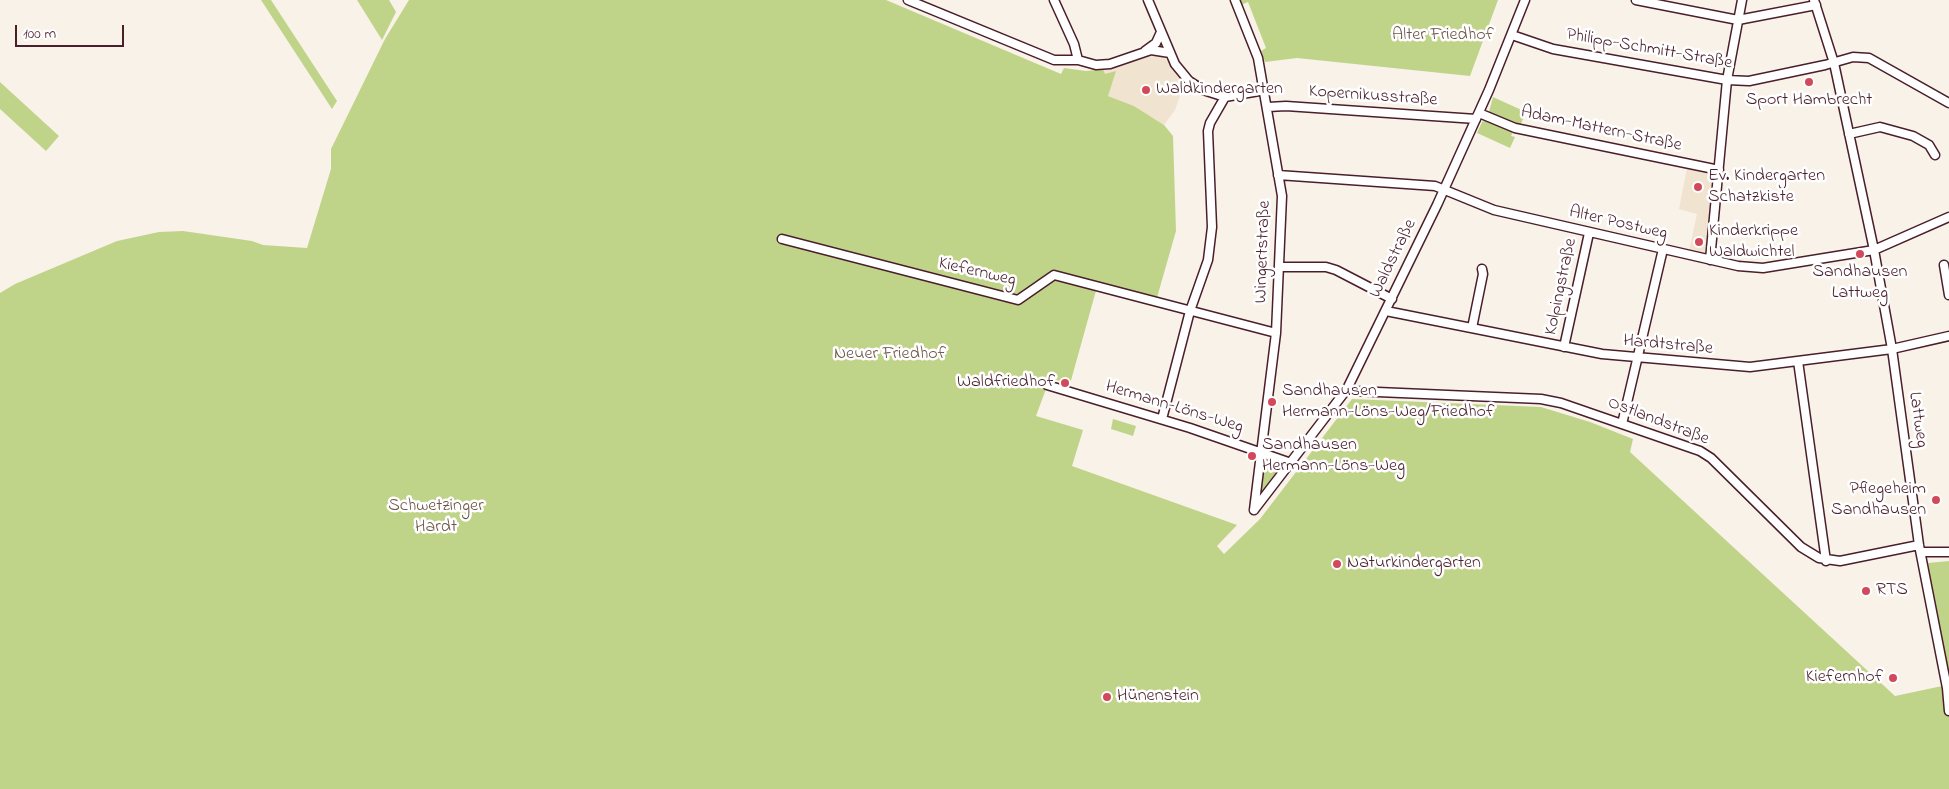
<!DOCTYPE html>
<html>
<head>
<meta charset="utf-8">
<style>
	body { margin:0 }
	#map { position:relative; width:1949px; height:789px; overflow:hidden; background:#f8f2e9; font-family:"Indie Flower",sans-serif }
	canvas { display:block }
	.scale { position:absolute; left:15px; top:25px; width:109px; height:22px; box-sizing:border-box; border:2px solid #4a1f2b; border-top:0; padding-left:6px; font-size:15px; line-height:18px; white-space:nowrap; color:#4a1f2b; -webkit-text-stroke:4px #fff; paint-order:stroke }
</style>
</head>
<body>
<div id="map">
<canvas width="1949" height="789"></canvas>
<div class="scale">100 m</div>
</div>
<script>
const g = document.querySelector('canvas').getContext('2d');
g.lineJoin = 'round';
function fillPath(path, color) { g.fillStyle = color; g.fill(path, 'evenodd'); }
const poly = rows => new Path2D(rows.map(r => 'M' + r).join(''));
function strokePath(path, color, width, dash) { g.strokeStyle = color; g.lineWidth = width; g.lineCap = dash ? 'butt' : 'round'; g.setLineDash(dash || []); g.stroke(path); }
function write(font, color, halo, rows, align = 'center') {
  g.font = font + ' "Indie Flower",sans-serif'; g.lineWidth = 5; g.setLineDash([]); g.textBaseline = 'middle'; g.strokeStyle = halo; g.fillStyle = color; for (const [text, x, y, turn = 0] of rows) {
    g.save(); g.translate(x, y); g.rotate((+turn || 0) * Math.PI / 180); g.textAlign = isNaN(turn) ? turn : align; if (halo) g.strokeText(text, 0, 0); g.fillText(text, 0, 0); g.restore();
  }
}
const built = poly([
	[1156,55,1165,58,1184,84,1175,110,1164,125,1134,106,1108,96,1103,69],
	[1687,168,1711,173,1713,175,1707,251,1704,254,1689,251,1697,214,1679,209]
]);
const green = poly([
	[261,0,271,0,337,101,332,109],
	[357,0,389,0,396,12,382,40],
	[409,0,886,0,1061,74,1064,68,1086,71,1103,69,1105,74,1116,71,1108,96,1134,106,1164,125,1173,136,1176,231,1156,301,1097,287,1070,384,1050,378,1036,416,1083,430,1072,466,1237,525,1217,546,1224,554,1260,519,1352,399,1541,407,1590,422,1633,439,1630,452,1895,696,1947,685,1928,563,1949,561,1949,789,0,789,0,293,15,284,117,241,159,232,183,231,252,241,263,245,307,248,331,169,331,149,385,39],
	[1240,0,1498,0,1470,76,1297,58,1265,62,1261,51,1266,48,1248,2,1241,5],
	[0,82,59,136,46,151,0,109],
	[1493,97,1526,112,1520,126,1489,112],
	[1486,120,1513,132,1511,136,1515,137,1510,148,1477,133,1482,122],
	[1113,419,1136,426,1133,436,1111,429],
	[1267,459,1281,464,1283,468,1258,500,1263,463]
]);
const minor = poly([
	[908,0,1054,60,1078,60,1096,65,1110,64,1151,50,1170,53],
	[1054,0,1074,44,1078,60],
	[1148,0,1175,64,1189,81,1203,90,1225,97,1265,90],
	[1235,0,1258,58,1282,196,1276,333,1254,510],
	[1636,0,1738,20,1816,5],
	[1814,0,1834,63,1874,250,1892,349,1919,545,1947,688,1949,711],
	[1512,35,1553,49,1727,80,1749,81,1825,65,1853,57,1869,58,1949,103],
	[1145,51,1156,43,1161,32],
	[1268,107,1286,106,1476,119],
	[1479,113,1515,128,1719,170],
	[1849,134,1880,127,1913,136,1929,145,1935,155],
	[1278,175,1435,186,1494,210,1738,266,1763,268,1874,250,1949,217],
	[782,239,1018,300,1054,275,1276,333],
	[1710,260,1727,80,1742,0],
	[1944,265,1949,295],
	[1280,267,1326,267,1336,270,1392,299],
	[1386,311,1602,354,1750,367,1892,349,1949,336],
	[1472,328,1483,274,1482,269],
	[1564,347,1589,233],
	[1798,361,1826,561],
	[1047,385,1190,428,1291,463],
	[1347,389,1354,391,1541,399,1561,403,1700,451,1711,458,1801,547,1819,558,1840,561,1919,545],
	[1162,419,1190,311,1208,260,1212,227,1208,131,1210,123,1225,97],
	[1622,424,1663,249],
	[1254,510,1347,389,1437,205,1489,90,1525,0],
	[1921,552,1949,552]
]);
const markers = [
	[1809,82,5,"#d1495b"],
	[1146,90,5,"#d1495b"],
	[1698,187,5,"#d1495b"],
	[1699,242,5,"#d1495b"],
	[1860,254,5,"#d1495b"],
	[1065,383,5,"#d1495b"],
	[1272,402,5,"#d1495b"],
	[1252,456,5,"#d1495b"],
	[1936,500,5,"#d1495b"],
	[1337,564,5,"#d1495b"],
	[1866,591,5,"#d1495b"],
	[1893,678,5,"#d1495b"],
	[1107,697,5,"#d1495b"]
];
const parkNames = [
	["Alter Friedhof",1443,36],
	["Neuer Friedhof",890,355],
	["Schwetzinger",436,507],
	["Hardt",436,528]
];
const streetNames = [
	["Philipp-Schmitt-Straße",1649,50,10],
	["Kopernikusstraße",1373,97,4],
	["Adam-Mattern-Straße",1601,130,12],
	["Alter Postweg",1618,224,13],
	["Wingertstraße",1264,252,-88],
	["Waldstraße",1394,259,-64],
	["Kiefernweg",977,273,13],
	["Kolpingstraße",1562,287,-78],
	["Hardtstraße",1668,346,5],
	["Hermann-Löns-Weg",1174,408,17],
	["Lattweg",1917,420,82],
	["Ostlandstraße",1658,422,21]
];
const poiNames = [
	["Waldkindergarten",1156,90],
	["Sport Hambrecht",1809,101,"center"],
	["Ev. Kindergarten",1708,177],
	["Schatzkiste",1708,198],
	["Kinderkrippe",1709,232],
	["Waldwichtel",1709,253],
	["Sandhausen",1860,273,"center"],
	["Lattweg",1860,294,"center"],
	["Waldfriedhof",1055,383,"right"],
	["Sandhausen",1282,392],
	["Hermann-Löns-Weg/Friedhof",1282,413],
	["Sandhausen",1262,446],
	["Hermann-Löns-Weg",1262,467],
	["Pflegeheim",1926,490,"right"],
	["Sandhausen",1926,511,"right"],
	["Naturkindergarten",1347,564],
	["RTS",1876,591],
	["Kiefernhof",1883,678,"right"],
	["Hünenstein",1117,697]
];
fillPath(built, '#f0e3cf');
fillPath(green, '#c0d489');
strokePath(minor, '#4a1f2b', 11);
strokePath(minor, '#fff', 8);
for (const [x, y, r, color] of markers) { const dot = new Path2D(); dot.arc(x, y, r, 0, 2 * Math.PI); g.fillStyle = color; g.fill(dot); strokePath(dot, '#fff', 2); }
write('18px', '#6d5547', '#fff', parkNames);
write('18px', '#4a1f2b', '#fff', streetNames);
write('18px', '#4a1f2b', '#fff', poiNames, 'left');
</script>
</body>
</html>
